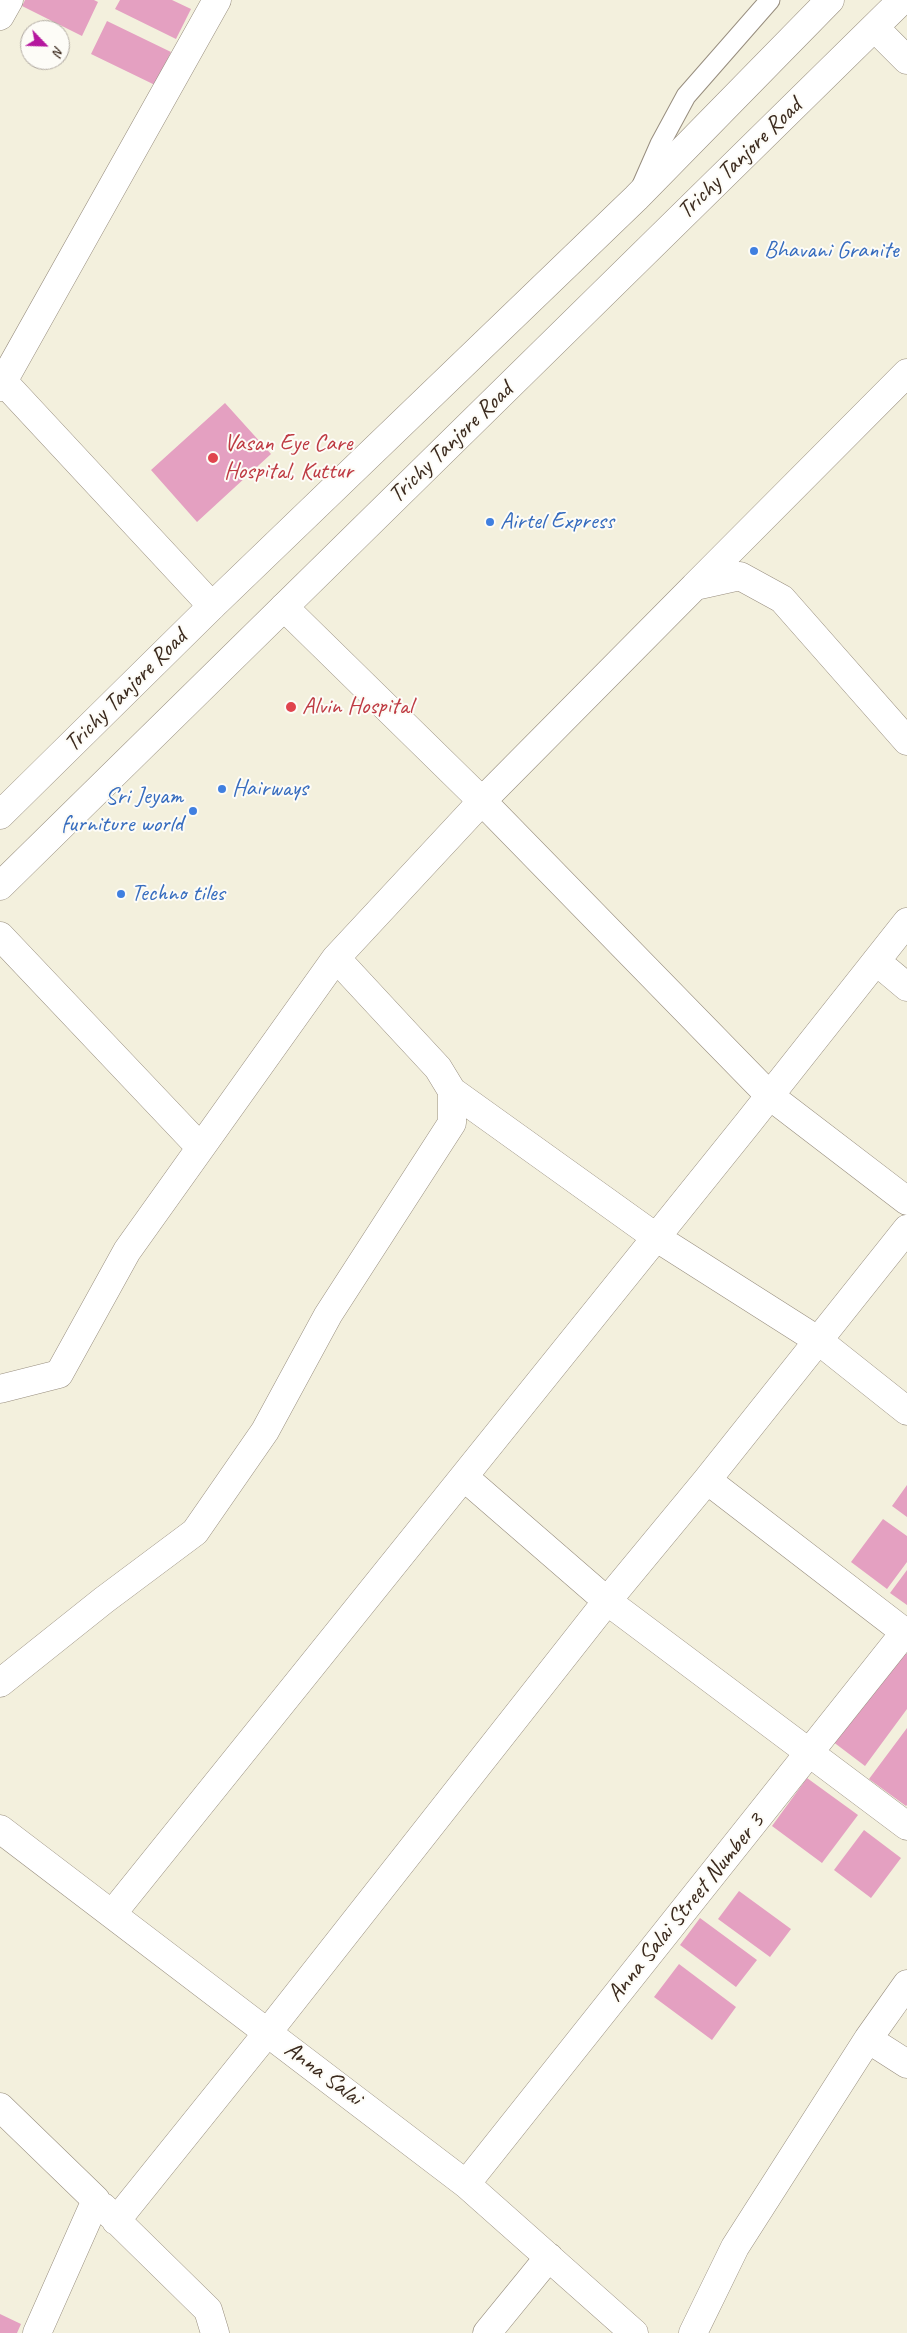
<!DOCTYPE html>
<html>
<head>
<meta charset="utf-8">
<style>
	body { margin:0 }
	#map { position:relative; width:907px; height:2333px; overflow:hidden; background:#f3f0dd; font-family:Caveat,sans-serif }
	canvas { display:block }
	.north { position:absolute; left:20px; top:20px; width:50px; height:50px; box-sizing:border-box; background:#fdfcf7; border:1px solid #afa8a0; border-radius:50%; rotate:114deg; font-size:14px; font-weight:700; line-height:20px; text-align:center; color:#3b2a1e }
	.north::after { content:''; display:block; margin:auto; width:18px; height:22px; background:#b5179e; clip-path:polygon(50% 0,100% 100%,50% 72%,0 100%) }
</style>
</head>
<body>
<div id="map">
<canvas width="907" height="2333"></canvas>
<div class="north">N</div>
</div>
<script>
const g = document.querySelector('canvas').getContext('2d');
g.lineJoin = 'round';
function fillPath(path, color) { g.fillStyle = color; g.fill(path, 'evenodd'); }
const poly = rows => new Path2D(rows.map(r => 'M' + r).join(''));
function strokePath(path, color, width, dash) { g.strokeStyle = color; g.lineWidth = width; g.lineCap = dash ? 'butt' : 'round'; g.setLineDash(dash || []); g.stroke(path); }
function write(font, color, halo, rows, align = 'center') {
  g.font = font + ' Caveat,sans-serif'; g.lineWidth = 4; g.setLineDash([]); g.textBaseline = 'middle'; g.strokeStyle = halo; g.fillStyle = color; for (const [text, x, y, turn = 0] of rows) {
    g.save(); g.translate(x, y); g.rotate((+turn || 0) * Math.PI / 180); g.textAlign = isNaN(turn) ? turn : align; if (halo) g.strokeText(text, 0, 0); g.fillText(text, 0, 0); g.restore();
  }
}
const building = poly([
	[25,0,94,0,98,2,82,36,22,6],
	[120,0,172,0,191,9,176,39,115,9],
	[107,21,171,52,155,85,91,54],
	[225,403,271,454,197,522,151,470],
	[907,1485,907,1517,892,1506],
	[883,1519,907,1536,907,1562,887,1589,851,1562],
	[907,1570,907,1605,890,1593],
	[900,1649,907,1654,907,1709,865,1766,832,1741],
	[907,1728,907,1805,906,1806,869,1779],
	[807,1778,858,1815,822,1863,772,1826],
	[864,1830,901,1858,871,1898,834,1870],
	[739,1891,791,1929,770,1957,718,1919],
	[700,1918,757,1960,736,1987,680,1945],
	[679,1964,736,2007,712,2040,654,1997],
	[0,2314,21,2324,17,2333,0,2333]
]);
const service = poly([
	[642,185,660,144,686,96,770,0]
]);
const minor = poly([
	[0,16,9,0],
	[875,28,907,60],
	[0,378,212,606],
	[0,387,217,0],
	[695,586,907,373],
	[284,607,482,801,770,1096,907,1201],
	[0,936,200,1147],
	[336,958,482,801,695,586,740,576,782,599,907,741],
	[876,961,907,987],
	[452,1091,657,1238,819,1341,907,1411],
	[0,1389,59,1374,127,1251,336,958,438,1068,452,1091,452,1123,328,1315,265,1431,195,1532,104,1600,0,1683],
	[464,1477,607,1601,907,1826],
	[707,1480,907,1634],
	[0,1829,466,2184,634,2333],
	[112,1914,748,1123,907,922],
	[868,2039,907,2064],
	[0,2107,96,2200,37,2333],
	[466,2184,905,1632],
	[103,2207,208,2310,215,2333],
	[116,2221,268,2032,607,1601,707,1480,907,1229],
	[487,2333,549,2257],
	[693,2333,735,2247,868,2039,907,1984]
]);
const trunk = poly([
	[0,815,212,606,636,198,830,0],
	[0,886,902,0]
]);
const markers = [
	[754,251,5,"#3f7fe0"],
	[213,458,6,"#e0444e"],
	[490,522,5,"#3f7fe0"],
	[291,707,6,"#e0444e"],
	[222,789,5,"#3f7fe0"],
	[193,811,5,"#3f7fe0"],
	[121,894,5,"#3f7fe0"]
];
const streetNames = [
	["Trichy Tanjore Road",740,159,-44],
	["Trichy Tanjore Road",451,443,-44],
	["Trichy Tanjore Road",126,691,-45],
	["Anna Salai Street Number 3",686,1908,-51],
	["Anna Salai",323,2074,37]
];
const shopNames = [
	["Bhavani Granite",764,251],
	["Airtel Express",500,522],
	["Hairways",232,789],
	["Sri Jeyam",183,797,"right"],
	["furniture world",183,825,"right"],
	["Techno tiles",131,894]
];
const healthNames = [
	["Vasan Eye Care",224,444],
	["Hospital, Kuttur",224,472],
	["Alvin Hospital",302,707]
];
fillPath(building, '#e4a0c1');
strokePath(service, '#978d7e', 21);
strokePath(minor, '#978d7e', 29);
strokePath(trunk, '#978d7e', 29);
strokePath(service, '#fff', 19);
strokePath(minor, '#fff', 28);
strokePath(trunk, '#fff', 28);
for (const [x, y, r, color] of markers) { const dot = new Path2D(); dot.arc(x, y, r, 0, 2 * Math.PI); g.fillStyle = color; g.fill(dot); strokePath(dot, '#fdfcf7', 2); }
write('24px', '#3b2a1e', '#fdfcf7', streetNames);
write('24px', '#366cbe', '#fdfcf7', shopNames, 'left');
write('24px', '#be3a42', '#fdfcf7', healthNames, 'left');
</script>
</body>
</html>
